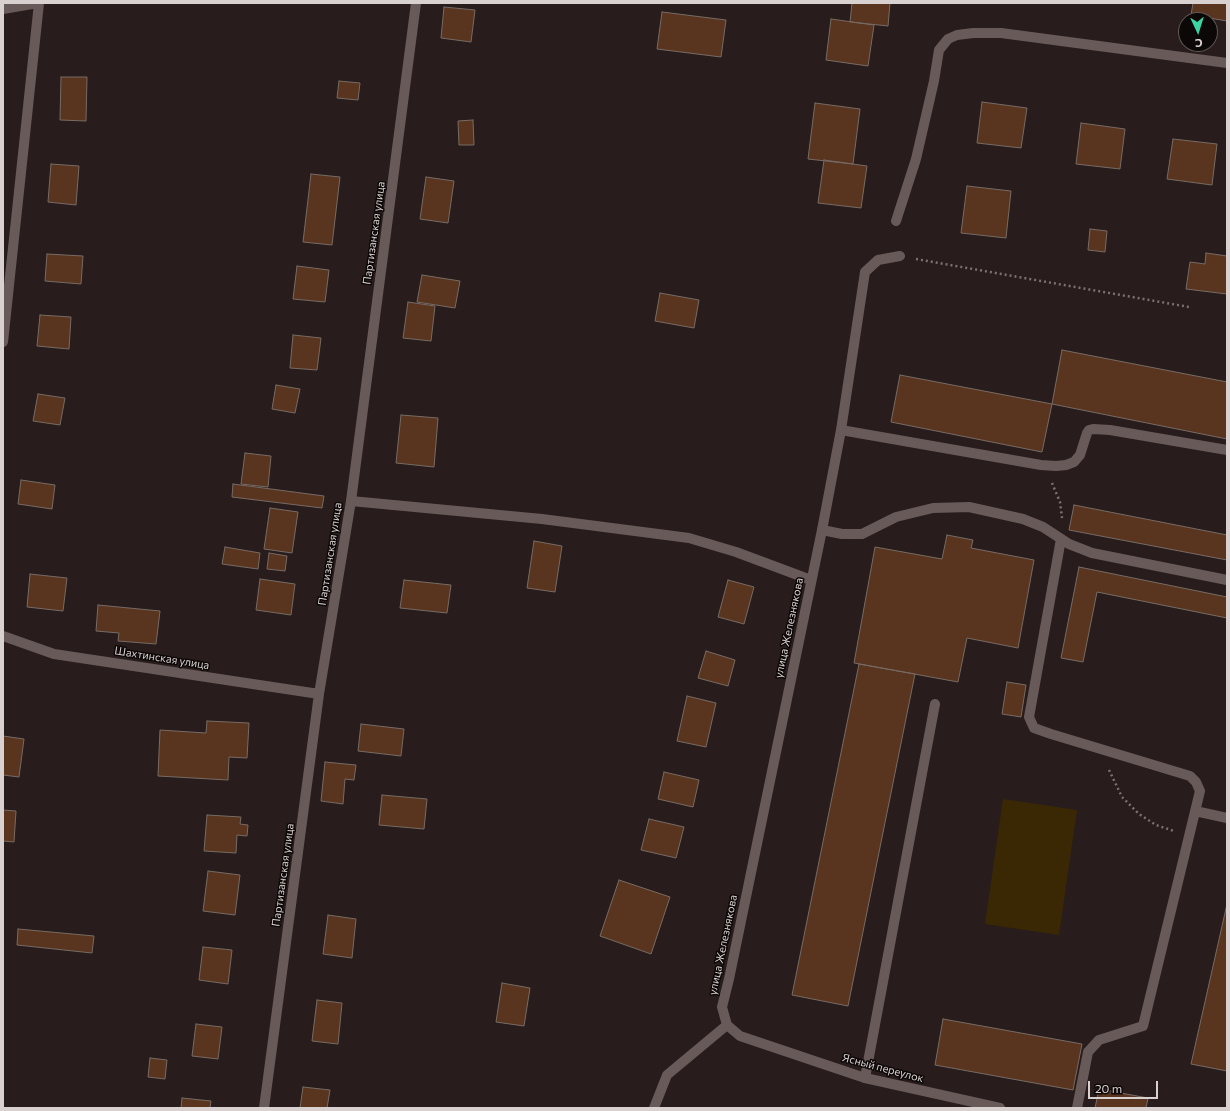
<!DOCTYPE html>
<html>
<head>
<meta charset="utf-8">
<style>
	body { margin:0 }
	#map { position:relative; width:1230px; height:1111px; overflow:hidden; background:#281d1c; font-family:Commissioner,sans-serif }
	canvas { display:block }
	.frame { position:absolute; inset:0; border:4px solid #d9d1d0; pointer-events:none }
	.north { position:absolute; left:1178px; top:12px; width:40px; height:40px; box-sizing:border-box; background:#0d0808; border:1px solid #5f5858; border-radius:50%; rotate:176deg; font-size:11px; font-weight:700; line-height:16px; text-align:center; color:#d9d1d0 }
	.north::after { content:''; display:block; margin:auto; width:14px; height:18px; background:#3dd4a3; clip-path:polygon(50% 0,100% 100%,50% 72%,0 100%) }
	.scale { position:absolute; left:1088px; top:1081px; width:70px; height:18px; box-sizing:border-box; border:2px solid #d9d1d0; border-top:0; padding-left:5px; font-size:12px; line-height:14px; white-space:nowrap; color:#d9d1d0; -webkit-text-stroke:3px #0d0808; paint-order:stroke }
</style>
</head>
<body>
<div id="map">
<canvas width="1230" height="1111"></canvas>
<div class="frame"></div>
<div class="north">С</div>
<div class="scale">20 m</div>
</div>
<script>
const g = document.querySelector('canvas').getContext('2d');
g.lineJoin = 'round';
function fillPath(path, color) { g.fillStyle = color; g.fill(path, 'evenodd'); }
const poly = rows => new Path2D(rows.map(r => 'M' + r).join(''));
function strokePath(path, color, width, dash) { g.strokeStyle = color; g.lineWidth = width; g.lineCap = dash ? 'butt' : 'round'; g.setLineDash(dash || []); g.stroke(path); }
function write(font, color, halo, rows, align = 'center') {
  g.font = font + ' Commissioner,sans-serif'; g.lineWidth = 3; g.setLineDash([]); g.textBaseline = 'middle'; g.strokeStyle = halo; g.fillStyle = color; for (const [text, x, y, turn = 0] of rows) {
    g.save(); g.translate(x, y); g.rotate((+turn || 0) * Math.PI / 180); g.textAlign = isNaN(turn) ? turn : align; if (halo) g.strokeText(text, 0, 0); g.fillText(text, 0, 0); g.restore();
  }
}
const green = poly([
	[1003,799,1077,810,1059,935,985,924]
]);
const building = poly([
	[852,3,890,3,888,26,850,22,852,3],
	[1193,3,1227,3,1227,21,1191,15,1193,3],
	[444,7,475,10,471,42,441,38,444,7],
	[662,12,726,20,721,57,657,49,662,12],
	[831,19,874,25,868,66,826,60,831,19],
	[61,77,87,77,86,121,60,120,61,77],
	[339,81,360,83,358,100,337,98,339,81],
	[982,102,1027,108,1021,148,977,143,982,102],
	[815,103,860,109,853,164,808,159,815,103],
	[473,120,474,145,459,145,458,121,473,120],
	[1081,123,1125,129,1120,169,1076,164,1081,123],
	[1173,139,1217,144,1212,185,1167,179,1173,139],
	[824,160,867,166,861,208,818,203,824,160],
	[51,164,79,166,76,205,48,202,51,164],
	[311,174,340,177,332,245,303,242,311,174],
	[426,177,454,181,448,223,420,219,426,177],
	[967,186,1011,191,1006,238,961,233,967,186],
	[1090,229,1107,231,1105,252,1088,250,1090,229],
	[1206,253,1227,256,1227,294,1186,289,1190,262,1205,264,1206,253],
	[47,254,83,256,81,284,45,281,47,254],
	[297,266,329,270,325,302,293,299,297,266],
	[422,275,460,281,455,308,417,302,422,275],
	[660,293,699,300,694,328,655,321,660,293],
	[408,302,435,306,431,341,403,338,408,302],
	[40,315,71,317,69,349,37,346,40,315],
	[293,335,321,338,317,370,290,368,293,335],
	[1062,350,1227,382,1227,439,1052,404,1062,350],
	[900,375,1052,404,1042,452,891,422,900,375],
	[276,385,300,389,295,413,272,409,276,385],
	[38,394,65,398,60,425,33,421,38,394],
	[401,415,438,418,434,467,396,463,401,415],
	[245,453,271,456,268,487,241,484,245,453],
	[21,480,55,485,52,509,18,504,21,480],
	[233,484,324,496,322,508,232,497,233,484],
	[1074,505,1227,535,1227,560,1069,530,1074,505],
	[270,508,298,512,292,553,264,549,270,508],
	[947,535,973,540,971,548,1034,560,1018,648,967,638,958,682,854,663,875,547,942,559,947,535],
	[534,541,562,546,555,592,527,588,534,541],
	[225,547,260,553,258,569,222,564,225,547],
	[269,553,287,556,285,571,267,569,269,553],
	[1079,567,1227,597,1227,618,1097,592,1083,662,1061,658,1079,567],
	[30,574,67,578,63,611,27,607,30,574],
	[260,579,295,584,291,615,256,610,260,579],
	[404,580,451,585,447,613,400,608,404,580],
	[728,580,754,587,744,624,718,617,728,580],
	[98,605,160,611,156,644,118,641,119,633,96,631,98,605],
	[706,651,735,660,728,686,698,678,706,651],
	[859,664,915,674,848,1006,792,995,859,664],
	[1007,682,1026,685,1021,717,1002,714,1007,682],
	[687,696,716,703,706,747,677,741,687,696],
	[207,721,249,723,247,758,229,757,228,780,158,776,160,730,206,733,207,721],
	[361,724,404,729,401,756,358,751,361,724],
	[3,736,24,739,19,777,3,775,3,736],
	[325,762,356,765,354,780,345,779,343,804,321,801,325,762],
	[664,772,699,780,693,807,658,799,664,772],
	[382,795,427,799,424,829,379,825,382,795],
	[3,810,16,811,14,842,3,841,3,810],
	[207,815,241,817,240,824,248,825,247,836,237,835,236,853,204,851,207,815],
	[649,819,684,827,676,858,641,850,649,819],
	[208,871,240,875,235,915,203,911,208,871],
	[619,880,670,897,651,954,600,936,619,880],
	[1227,904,1227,1071,1191,1064,1227,904],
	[328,915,356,919,352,958,323,954,328,915],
	[18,929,94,936,92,953,17,945,18,929],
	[203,947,232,950,228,984,199,980,203,947],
	[502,983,530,988,524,1026,496,1022,502,983],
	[317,1000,342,1003,338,1044,312,1041,317,1000],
	[943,1019,1082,1044,1073,1090,935,1065,943,1019],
	[196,1024,222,1027,218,1059,192,1056,196,1024],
	[150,1058,167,1060,165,1079,148,1077,150,1058],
	[303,1087,330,1090,327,1108,300,1108,303,1087],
	[1099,1089,1148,1098,1146,1108,1095,1108,1099,1089],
	[182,1098,211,1101,210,1108,181,1108,182,1098]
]);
const path = poly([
	[916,259,1189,307],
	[1052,483,1060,502,1062,518],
	[1109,770,1122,797,1139,814,1156,825,1174,831]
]);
const lane = poly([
	[3,9,38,3],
	[896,221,916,159,934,81,939,50,948,39,957,35,973,33,1001,33,1227,63],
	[841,430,1041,465,1056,466,1066,465,1074,462,1080,455,1087,433,1089,430,1093,429,1110,430,1227,450],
	[351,501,542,519,689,538,736,552,811,580],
	[822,530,842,534,862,534,896,517,933,508,969,507,1023,519,1043,527,1069,544,1092,553,1227,580],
	[1061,539,1029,717,1034,728,1051,734,1190,776,1196,782,1200,791,1143,1026,1099,1040,1088,1052,1077,1108],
	[1195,811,1227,818],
	[865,1078,935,704]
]);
const street = poly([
	[900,256,878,260,865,272,841,430,822,530,729,979,722,1007,727,1025,740,1036,865,1078,1000,1108],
	[3,342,39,3],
	[3,636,54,654,319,694],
	[264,1108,319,694,351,501,416,3],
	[654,1108,667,1075,727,1025]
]);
const streetNames = [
	["Партизанская улица",374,233,-82],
	["Партизанская улица",330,554,-81],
	["улица Железнякова",789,628,-78],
	["Шахтинская улица",162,658,9],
	["Партизанская улица",283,875,-82],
	["улица Железнякова",723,945,-78],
	["Ясный переулок",883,1068,15]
];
fillPath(green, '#3a2804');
fillPath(building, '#593520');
strokePath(building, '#776b64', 1);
strokePath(path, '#7c7271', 2.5, [2, 3]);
strokePath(lane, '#685a59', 10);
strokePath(street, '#685a59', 10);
write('11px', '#d9d1d0', '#0d0808', streetNames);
</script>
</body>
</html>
